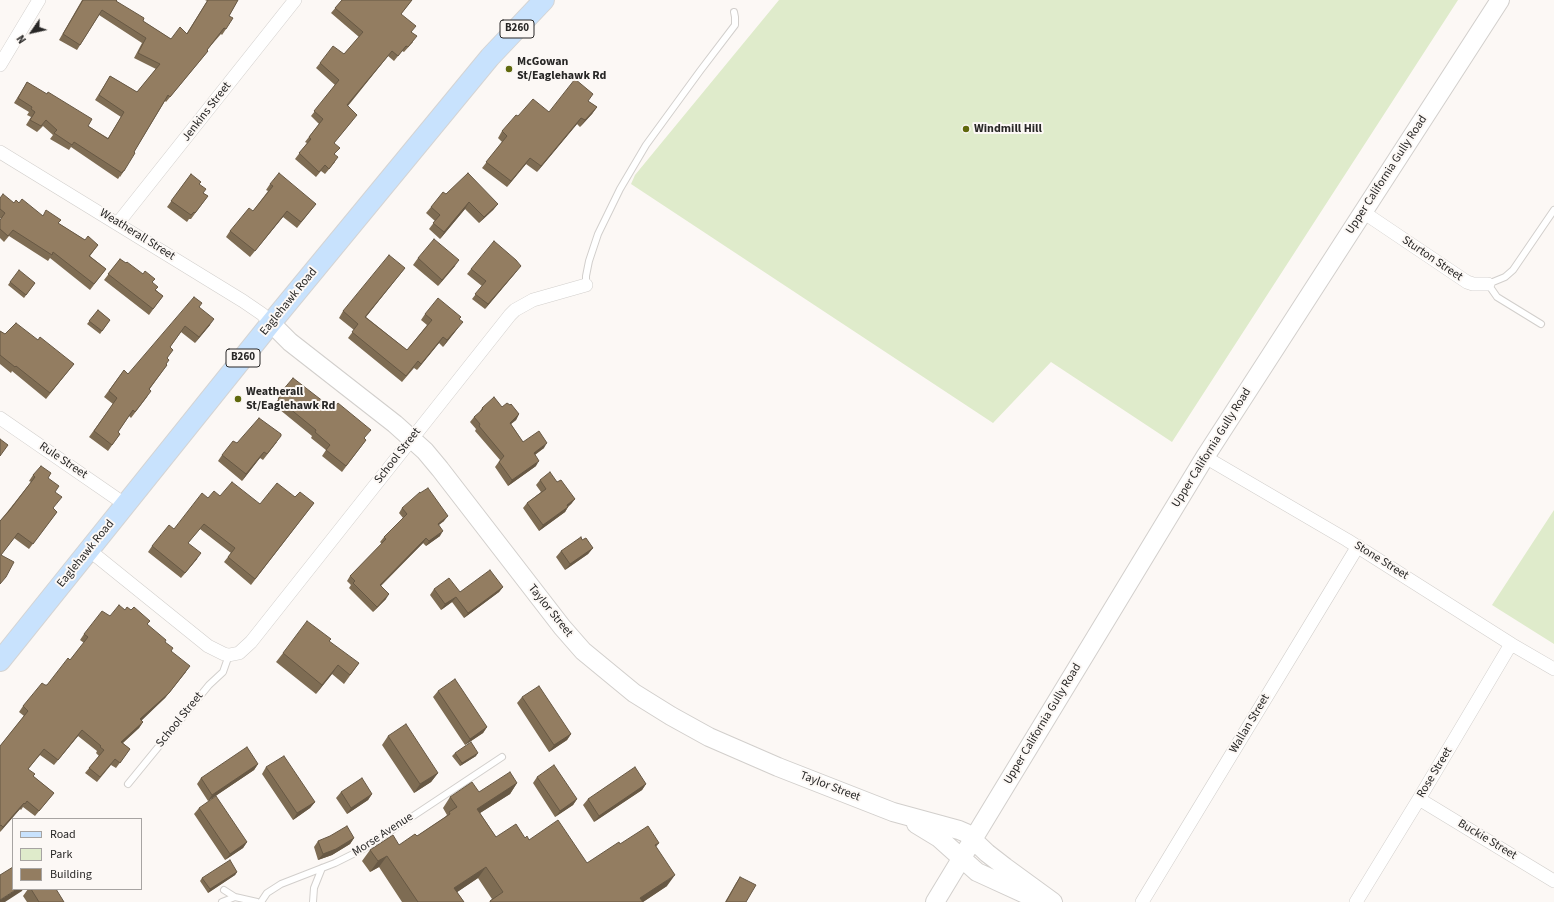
<!DOCTYPE html>
<html>
<head>
<meta charset="utf-8">
<style>
	body { margin:0 }
	#map { position:relative; width:1554px; height:902px; overflow:hidden; background:#fcf8f5; font-family:"Source Sans 3",sans-serif }
	canvas { display:block }
	.legend { position:absolute; left:12px; top:818px; width:130px; height:72px; box-sizing:border-box; background:#fcf8f5; border:1px solid #a7a4a2; margin:0; padding:5px 7px; list-style:none; font-size:12px; color:#282726 }
	.legend li { display:flex; align-items:center; gap:8px; height:20px }
	.legend b { width:20px; border:1px solid #a7a4a2 }
	.north { position:absolute; left:12px; top:12px; width:40px; height:40px; -webkit-text-stroke:3px #fcf8f5; paint-order:stroke; rotate:236deg; font-size:11px; font-weight:700; line-height:16px; text-align:center; color:#282726 }
	.north::after { content:''; display:block; margin:auto; width:14px; height:18px; background:#282726; clip-path:polygon(50% 0,100% 100%,50% 72%,0 100%) }
</style>
</head>
<body>
<div id="map">
<canvas width="1554" height="902"></canvas>
<ul class="legend">
<li><b style="height:5px;background:#c8e2fd"></b>Road</li>
<li><b style="height:11px;background:#dfebcb"></b>Park</li>
<li><b style="height:11px;background:#937d61"></b>Building</li>
</ul>
<div class="north">N</div>
</div>
<script>
const g = document.querySelector('canvas').getContext('2d');
g.lineJoin = 'round';
function fillPath(path, color) { g.fillStyle = color; g.fill(path, 'evenodd'); }
const poly = rows => new Path2D(rows.map(r => 'M' + r).join(''));
function strokePath(path, color, width, dash) { g.strokeStyle = color; g.lineWidth = width; g.lineCap = dash ? 'butt' : 'round'; g.setLineDash(dash || []); g.stroke(path); }
function write(font, color, halo, rows, align = 'center') {
  g.font = font + ' "Source Sans 3",sans-serif'; g.lineWidth = 4; g.setLineDash([]); g.textBaseline = 'middle'; g.strokeStyle = halo; g.fillStyle = color; for (const [text, x, y, turn = 0] of rows) {
    g.save(); g.translate(x, y); g.rotate((+turn || 0) * Math.PI / 180); g.textAlign = isNaN(turn) ? turn : align; if (halo) g.strokeText(text, 0, 0); g.fillText(text, 0, 0); g.restore();
  }
}
const green = poly([
	[779,0,1458,0,1172,442,1051,362,993,423,631,184,635,175],
	[1554,510,1554,644,1492,605]
]);
const lane = poly([
	[586,285,586,276,589,261,598,234,620,189,646,145,700,71,735,25,735,17,734,12],
	[1541,324,1497,297,1488,284,1505,277,1513,270,1554,210],
	[128,784,209,685,223,672,229,655],
	[224,890,235,897,257,902],
	[222,902,235,897],
	[261,902,267,893,281,884,335,863,365,848,502,757],
	[313,902,314,888,322,868]
]);
const street = poly([
	[0,65,39,0],
	[0,152,243,301,262,314,271,323],
	[1363,212,1467,282,1473,284,1488,284],
	[118,223,295,0],
	[0,418,126,505],
	[1205,457,1347,540,1511,644,1554,669],
	[89,550,208,646,224,654,229,655,239,653,251,642,510,315,515,310,533,300,586,285],
	[1419,799,1554,881],
	[1142,902,1358,546],
	[1356,902,1419,799,1511,644]
]);
const secondary = poly([
	[271,323,290,342,395,424,425,451,440,469,562,627,583,651,634,693,671,716,709,737,778,767,893,812,959,830,966,833,987,853,1005,867,1053,902],
	[916,824,939,838,977,872,1036,899],
	[935,902,1205,457,1500,0]
]);
const primary = poly([
	[0,661,271,323,490,57,544,0]
]);
const wall = poly([
	[82,0,117,0,116,1,143,21,171,39,187,33,207,1,205,0,238,0,229,16,226,29,222,35,221,34,207,50,208,51,204,56,166,102,165,101,134,152,124,171,120,177,120,176,118,179,71,147,69,150,50,139,53,135,43,126,37,132,26,125,31,117,27,115,29,112,14,103,27,82,88,126,108,138,121,117,95,100,107,81,110,76,137,92,156,69,134,58,142,43,99,15,77,50,59,40],
	[342,0,412,0,401,14,412,32,413,42,404,52,402,51,394,61,388,56,348,106,353,120,334,143,335,155,335,162,325,174,321,171,316,177,295,159,307,143,305,142,319,124,311,116,335,85,316,68,320,63,344,54,359,37,331,13],
	[588,101,597,107,592,114,580,127,577,124,537,172,526,164,507,187,482,168,502,142,498,138,502,131,518,116,549,112],
	[191,174,199,184,203,193,208,196,191,219,189,219,187,222,167,207],
	[270,184,316,204,297,228,283,217,250,257,226,237,230,231,253,211,268,191,266,190],
	[446,194,498,204,493,210,479,223,465,209,440,239,429,229,435,221,426,213,431,207],
	[0,198,14,203,19,203,43,216,58,223,85,240,98,245,90,256,106,269,90,290,50,258,48,261,9,236,4,242,0,238,0,220,1,218,0,218],
	[418,258,455,266,438,286,413,265],
	[120,259,152,282,156,290,163,296,149,315,104,280],
	[405,268,366,317,407,350,427,325,421,320,425,314,459,319,458,328,443,347,439,343,417,370,414,368,402,382,348,338,354,330,339,318,343,311],
	[471,269,517,271,485,309,472,299,482,286,467,274],
	[10,282,35,283,24,298,8,285],
	[199,307,210,325,195,343,181,332,170,347,166,364,167,365,149,390,147,397,131,418,129,416,118,432,120,434,108,451,89,437,113,404,104,397,124,370,128,374],
	[98,310,110,320,100,334,87,324],
	[0,331,5,334,38,340,74,364,46,399,12,371,11,373,0,364],
	[282,391,366,440,342,472,322,456,326,450,311,438,312,436,274,405,279,398,278,397],
	[502,407,519,414,516,420,511,424,523,442,544,448,535,455,536,466,508,486,495,467,500,460,475,431,476,429,470,422,474,417,479,413,482,408],
	[277,442,263,460,260,458,259,459,242,481,218,461,222,455,237,443],
	[33,475,48,478,55,492,53,509,57,512,29,549,14,538,1,555,0,585,0,521,31,482,29,481],
	[540,480,557,482,575,499,571,504,568,507,565,512,539,531,523,508,527,503,541,492,536,485],
	[220,496,260,504,295,497,314,503,251,585,224,562,231,553,200,529,188,543,197,559,181,578,148,552,152,546,174,529,208,498],
	[402,508,444,521,439,525,440,536,426,546,423,543,381,586,386,599,373,612,349,588,351,585,347,581,350,576,382,544,380,542,384,537,403,518,399,513],
	[582,540,593,548,588,554,565,570,556,557,561,551],
	[503,587,499,592,464,618,452,602,441,610,430,595,434,589,460,592],
	[125,610,147,624,165,642,186,672,165,698,141,720,143,722,139,728,123,743,130,749,116,768,111,765,97,782,85,773,99,756,96,753,97,751,78,736,54,765,40,755,28,769,33,776,54,793,35,816,23,807,21,810,20,809,0,832,0,746,24,716,19,712,23,706,45,685,47,685,70,660,84,643,80,640,84,634,110,616],
	[283,653,359,663,344,684,332,674,316,694,276,662],
	[438,691,487,727,483,733,465,745,433,697],
	[522,697,571,734,567,740,549,752,517,703],
	[388,736,438,773,431,782,414,793,382,745],
	[455,753,476,756,460,766,452,756],
	[258,764,254,770,208,801,197,784,201,778],
	[266,767,315,802,310,808,293,820,262,774],
	[537,777,577,799,573,805,555,817,533,783],
	[517,783,510,794,480,813,496,837,525,838,587,863,620,844,659,843,656,847,667,886,643,902,489,902,492,899,478,878,457,892,464,902,402,902,379,867,370,872,362,861,370,850,399,845,417,836,445,817,447,815,443,808,450,797,479,792],
	[646,784,642,790,594,822,583,805,588,799],
	[341,792,372,794,368,800,347,814,336,798],
	[199,808,247,842,243,848,225,860,194,814],
	[354,838,350,844,332,855,318,860,314,847,318,841],
	[237,872,235,875,208,893,200,881,202,878],
	[740,877,746,902,725,902,736,883],
	[28,889,31,889,64,902,27,902,23,896]
]);
const shadedWall = poly([
	[392,51,388,56,344,110,347,105],
	[597,107,592,114,580,127,585,120],
	[581,118,577,124,537,172,541,166],
	[530,158,526,164,507,187,511,181],
	[469,202,465,209,440,239,444,232],
	[498,204,493,210,479,223,484,217],
	[287,211,283,217,250,257,255,251],
	[459,260,455,266,438,286,442,280],
	[521,266,517,271,485,309,488,304],
	[405,268,400,274,361,323,365,317],
	[214,319,210,325,195,343,199,337],
	[463,322,458,328,443,347,447,340],
	[443,337,439,343,417,370,421,364],
	[519,414,516,420,506,428,510,423],
	[547,443,544,448,530,458,534,453],
	[264,452,260,458,242,481,246,474],
	[539,461,536,466,508,486,512,480],
	[575,499,571,504,563,510,567,505],
	[568,507,565,512,539,531,543,525],
	[448,516,444,521,434,528,438,524],
	[443,531,440,536,426,546,429,541],
	[426,538,423,543,376,590,380,585],
	[593,548,588,554,565,570,570,564],
	[201,553,197,559,181,578],
	[503,587,499,592,464,618,468,613],
	[389,594,386,599,373,612,377,607],
	[456,597,452,602,441,610,445,604],
	[338,665,332,674,316,694,322,685],
	[190,666,165,698,137,725,140,719],
	[143,722,139,728,117,748,121,742],
	[487,727,483,733,465,745,470,739],
	[82,730,78,736,54,765],
	[571,734,567,740,549,752,554,745],
	[478,753,476,756,460,766,462,763],
	[258,764,254,770,208,801,212,795],
	[438,773,431,782,414,793,420,784],
	[517,783,510,794,469,820,477,809],
	[646,784,642,790,594,822,599,816],
	[372,794,368,800,347,814,351,808],
	[577,799,573,805,555,817,560,811],
	[315,802,310,808,293,820,297,813],
	[24,803,20,809,0,832,3,827],
	[354,838,350,844,332,855,318,860,323,854],
	[247,842,243,848,225,860,230,854],
	[387,856,379,867,370,872,378,861],
	[486,867,478,878,447,899,454,888],
	[237,872,235,875,208,893,210,889],
	[675,875,667,886,643,902,637,902,640,898],
	[17,889,23,889,22,891,5,902,0,902,0,900]
]);
const building = poly([
	[83,0,117,0,116,1,144,18,143,21,171,39,180,27,187,34,208,0,238,0,229,16,233,18,226,29,224,28,207,50,208,51,170,97,168,95,134,152,135,153,124,171,123,171,122,173,74,142,72,145,54,133,57,130,46,120,41,126,30,120,35,112,31,109,32,107,18,98,27,82,47,94,48,92,92,119,88,126,108,139,124,112,99,95,110,76,137,92,160,64,138,53,146,38,102,10,80,45,63,34,83,0],
	[342,0,412,0,401,14,416,26,411,32,417,36,408,47,406,46,398,56,392,51,347,105,357,115,334,143,340,148,334,154,338,157,329,169,325,165,319,172,299,153,311,139,309,137,323,119,314,111,339,80,320,63,333,46,344,54,363,32,335,8,342,0],
	[575,79,593,94,588,101,597,107,585,120,581,118,541,166,530,158,511,181,486,162,507,136,502,131,516,115,518,116,533,99,549,112,575,79],
	[279,173,316,204,301,222,287,211,255,251,230,231,249,208,253,211,273,186,270,184,279,173],
	[468,173,498,204,484,217,469,202,444,232,433,223,440,215,431,207,443,192,446,194,468,173],
	[191,174,201,182,199,184,206,189,203,193,208,196,195,213,194,212,191,215,171,201,191,174],
	[3,194,14,203,16,200,19,203,22,199,43,216,46,210,61,220,58,223,85,240,88,236,98,245,89,256,106,269,94,284,53,252,52,255,13,230,8,236,0,229,0,220,5,213,0,209,0,198,3,194],
	[434,239,459,260,442,280,418,258,434,239],
	[494,241,516,260,521,266,488,304,475,294,486,281,471,269,494,241],
	[389,255,405,268,365,317,407,350,432,320,425,314,438,298,461,317,459,319,463,322,447,340,443,337,421,364,418,361,406,376,352,332,358,324,343,311,389,255],
	[120,259,126,263,127,262,143,274,145,271,155,279,152,282,158,287,155,290,163,296,153,309,108,274,120,259],
	[19,270,35,283,26,295,10,282,19,270],
	[194,297,202,303,199,307,214,319,199,337,185,326,170,347,173,350,167,358,169,360,166,364,167,365,149,389,151,391,135,412,133,410,118,432,120,434,112,445,94,431,117,398,109,391,124,370,128,374,194,297],
	[98,310,110,320,102,331,89,321,98,310],
	[16,323,38,340,40,337,74,364,50,393,16,366,15,367,0,355,0,331,5,334,16,323],
	[293,378,333,409,338,403,371,430,364,438,366,440,346,466,326,450,330,445,315,432,316,430,278,399,284,392,282,391,293,378],
	[494,397,502,407,507,403,510,405,511,404,519,414,510,423,523,442,539,431,547,443,534,453,539,461,512,480,499,462,504,456,479,426,480,424,474,417,483,409,482,408,494,397],
	[259,418,281,434,281,436,267,454,264,452,263,453,246,474,222,455,233,441,237,443,259,418],
	[0,439,8,445,0,456,0,439],
	[41,466,51,473,48,478,59,486,55,492,62,497,53,508,57,512,33,544,18,533,1,555,14,562,6,577,0,584,0,521,9,511,35,477,33,475,41,466],
	[550,472,557,482,561,480,575,499,567,505,568,507,543,525,527,503,546,489,540,480,550,472],
	[232,482,260,504,277,483,295,497,300,492,314,503,255,579,228,557,235,548,204,524,188,543,201,553,185,573,152,546,169,525,174,529,202,493,208,498,214,491,220,496,232,482],
	[428,488,448,516,438,524,443,531,429,541,426,538,380,585,389,594,377,607,353,583,355,581,350,576,386,539,384,537,407,514,402,508,420,492,420,493,428,488],
	[581,537,582,540,586,538,593,548,570,564,561,551,581,537],
	[490,570,503,587,468,613,456,597,445,604,434,589,449,578,460,592,490,570],
	[119,605,125,610,127,607,131,610,134,607,150,621,147,624,166,640,165,642,173,648,171,651,190,666,169,693,140,719,143,722,121,742,130,749,120,763,115,759,100,777,89,768,104,750,100,747,101,746,82,730,58,760,44,749,28,769,35,774,33,776,54,793,39,811,27,801,25,804,24,803,3,827,1,825,0,826,0,746,28,711,23,706,42,683,45,685,47,685,68,658,70,660,88,637,84,634,102,611,110,616,119,605],
	[307,621,331,639,329,641,359,663,350,675,338,665,322,685,283,653,307,621],
	[455,679,487,727,470,739,438,691,455,679],
	[539,686,571,734,554,745,522,697,539,686],
	[406,724,438,773,420,784,388,736,406,724],
	[471,742,478,753,462,763,455,753,471,742],
	[247,747,258,764,212,795,201,778,247,747],
	[284,756,315,802,297,813,266,767,284,756],
	[554,765,577,799,560,811,537,777,554,765],
	[635,767,646,784,599,816,588,799,635,767],
	[510,772,517,783,477,809,496,837,516,824,525,838,527,836,529,840,558,820,587,863,619,842,620,844,648,826,659,843,655,845,675,875,640,898,643,902,491,902,490,901,503,892,486,867,454,888,464,902,418,902,387,856,378,861,370,850,393,835,399,845,415,834,417,836,450,814,449,812,457,807,450,797,472,782,479,792,510,772],
	[362,778,372,794,351,808,341,792,362,778],
	[216,796,247,842,230,854,199,808,216,796],
	[347,826,354,838,336,849,323,854,318,841,330,836,347,826],
	[230,860,237,872,210,889,202,878,230,860],
	[13,867,13,889,17,889,0,900,0,875,13,867],
	[740,877,756,885,746,902,726,902,740,877],
	[31,889,56,889,64,902,39,902,31,889]
]);
const markers = [
	[509,69,4,"#60690d"],
	[966,129,4,"#60690d"],
	[238,399,4,"#60690d"]
];
const shields = [
	[517,29,34],
	[243,358,34]
];
const shieldNames = [
	["B260",517,29],
	["B260",243,358]
];
const poiNames = [
	["McGowan",517,62],
	["St/Eaglehawk Rd",517,76],
	["Windmill Hill",974,129],
	["Weatherall",246,392],
	["St/Eaglehawk Rd",246,406]
];
const streetNames = [
	["Jenkins Street",207,112,-52],
	["Upper California Gully Road",1387,175,-57],
	["Weatherall Street",137,235,32],
	["Sturton Street",1432,259,34],
	["Eaglehawk Road",289,302,-51],
	["Upper California Gully Road",1212,448,-58],
	["School Street",398,456,-52],
	["Rule Street",63,461,34],
	["Eaglehawk Road",86,554,-51],
	["Stone Street",1381,561,32],
	["Taylor Street",550,611,51],
	["School Street",180,720,-51],
	["Upper California Gully Road",1043,724,-59],
	["Wallan Street",1250,724,-59],
	["Rose Street",1435,773,-59],
	["Taylor Street",830,787,21],
	["Morse Avenue",383,835,-33],
	["Buckie Street",1487,840,31]
];
fillPath(green, '#dfebcb');
strokePath(lane, '#d2cfcc', 8);
strokePath(street, '#d2cfcc', 14);
strokePath(secondary, '#d2cfcc', 20);
strokePath(primary, '#d4d4d4', 22);
strokePath(lane, '#fff', 6);
strokePath(street, '#fff', 13);
strokePath(secondary, '#fff', 18);
strokePath(primary, '#c8e2fd', 20);
fillPath(wall, '#7e6c53');
fillPath(shadedWall, '#675844');
fillPath(building, '#937d61');
strokePath(building, '#675844', 1);
for (const [x, y, r, color] of markers) { const dot = new Path2D(); dot.arc(x, y, r, 0, 2 * Math.PI); g.fillStyle = color; g.fill(dot); strokePath(dot, '#fcf8f5', 1.5); }
for (const [x, y, w] of shields) { const box = new Path2D(); box.roundRect(x - w / 2, y - 9, w, 18, 3); g.fillStyle = '#fcf8f5'; g.fill(box); strokePath(box, '#282726', 1); }
write('bold 11px', '#282726', null, shieldNames);
write('bold 12px', '#282726', '#fcf8f5', poiNames, 'left');
write('12px', '#282726', '#fcf8f5', streetNames);
</script>
</body>
</html>
